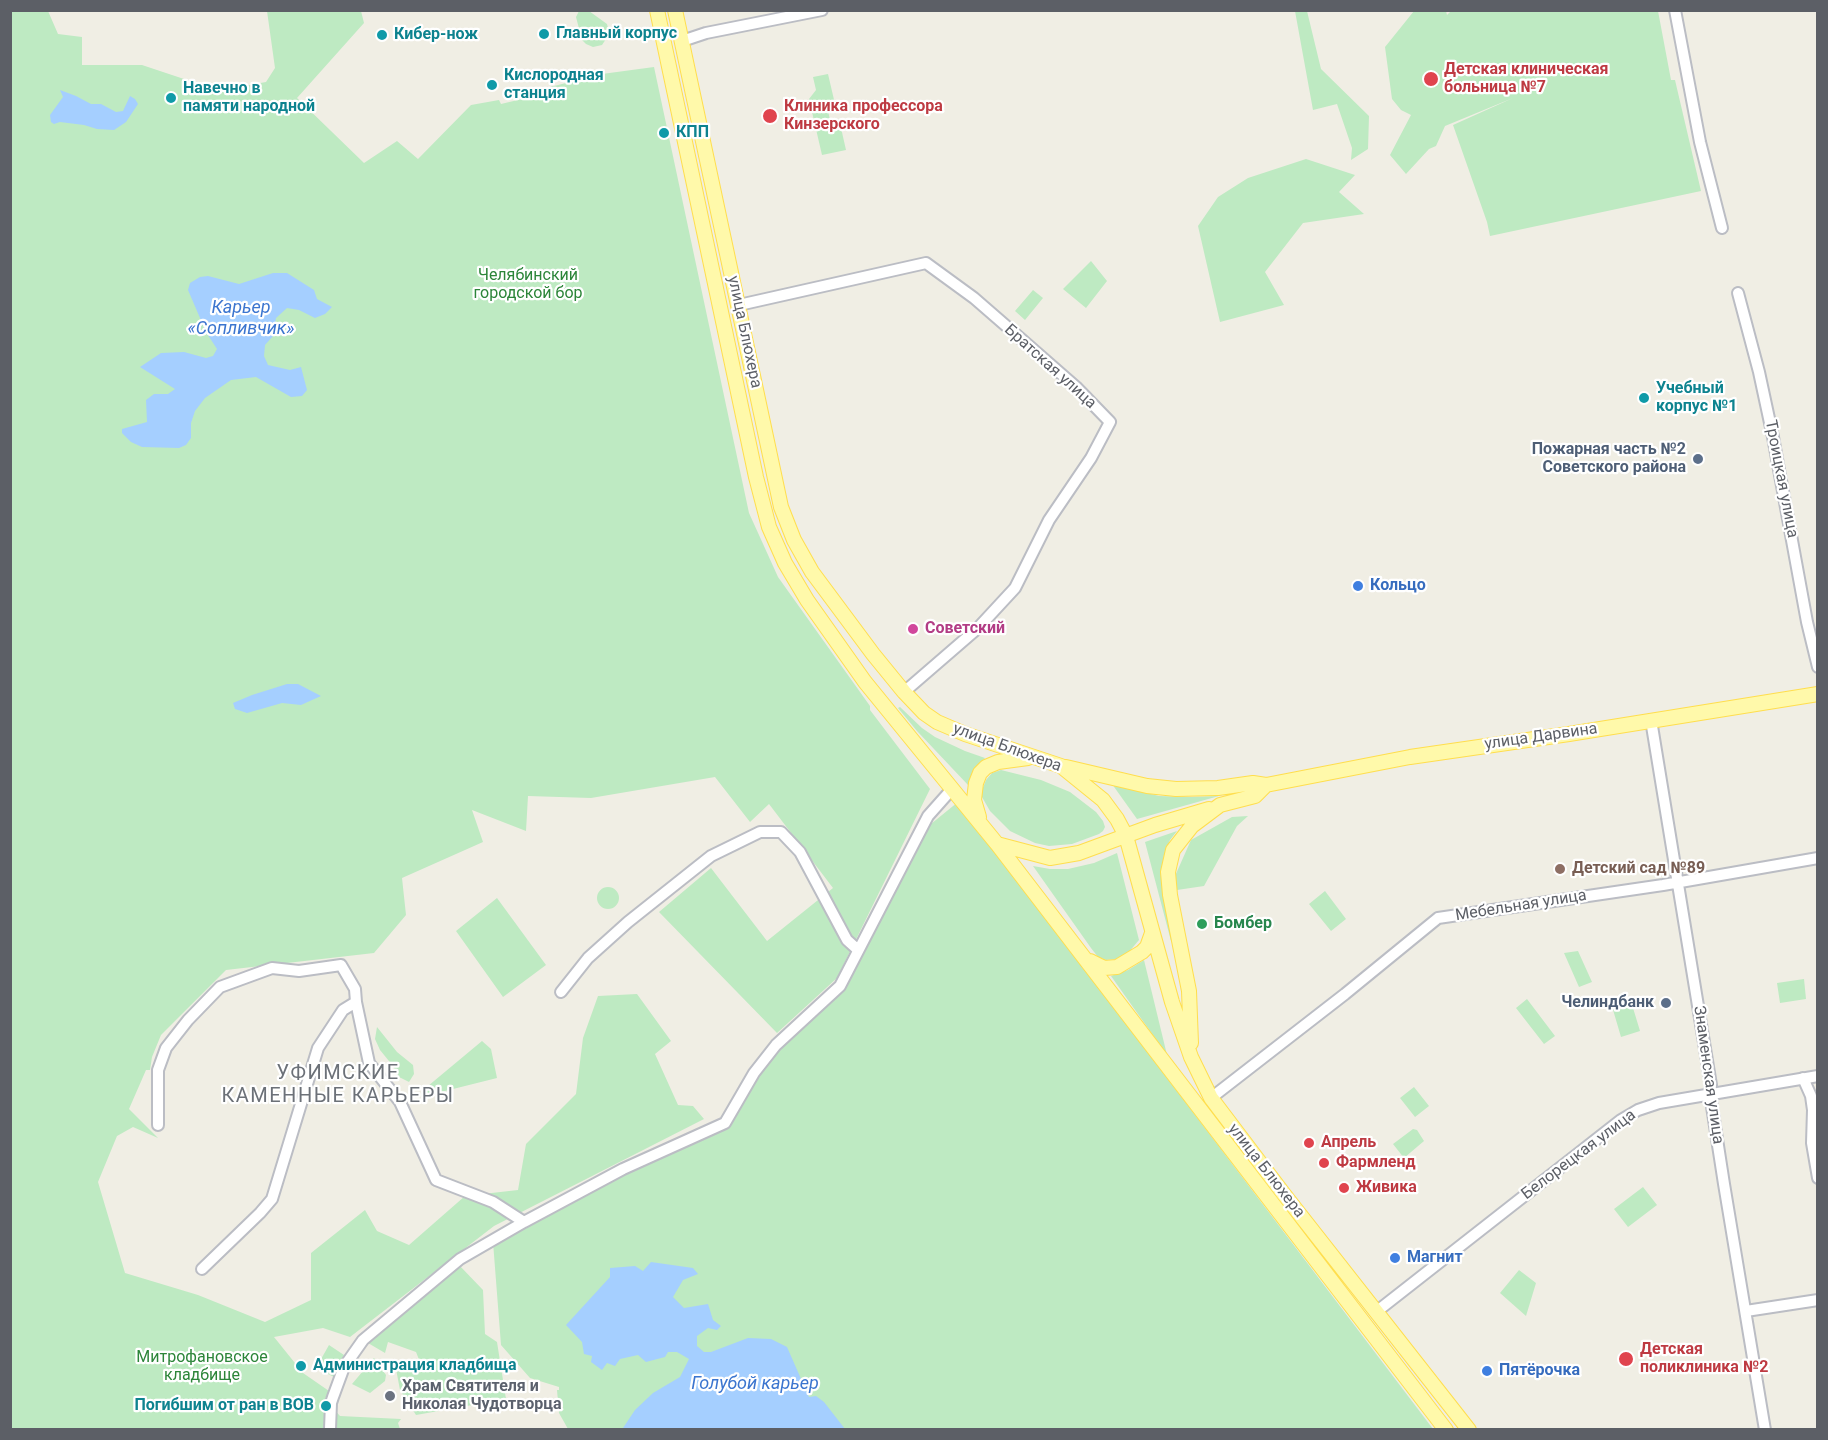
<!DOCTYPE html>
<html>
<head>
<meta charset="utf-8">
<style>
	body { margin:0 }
	#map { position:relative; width:1828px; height:1440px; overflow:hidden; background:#f0eee4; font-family:Roboto,sans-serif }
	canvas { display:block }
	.frame { position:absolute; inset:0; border:12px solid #5c5f66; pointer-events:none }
</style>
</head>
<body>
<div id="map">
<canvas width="1828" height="1440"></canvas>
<div class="frame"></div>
</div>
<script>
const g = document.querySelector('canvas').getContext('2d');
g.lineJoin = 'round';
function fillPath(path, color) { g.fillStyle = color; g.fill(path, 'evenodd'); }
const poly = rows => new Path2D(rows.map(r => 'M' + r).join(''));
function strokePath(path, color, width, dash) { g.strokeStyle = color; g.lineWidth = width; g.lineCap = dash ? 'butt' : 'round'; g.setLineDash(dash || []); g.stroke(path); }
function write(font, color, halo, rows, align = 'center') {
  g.font = font + ' Roboto,sans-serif'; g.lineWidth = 4.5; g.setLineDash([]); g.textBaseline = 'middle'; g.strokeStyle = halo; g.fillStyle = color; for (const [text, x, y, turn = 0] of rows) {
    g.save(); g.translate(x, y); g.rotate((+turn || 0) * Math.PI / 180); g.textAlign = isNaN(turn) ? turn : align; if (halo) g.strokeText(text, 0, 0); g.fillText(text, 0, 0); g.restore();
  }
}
const green = poly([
	[11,11,48,11,58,34,82,37,82,65,142,65,187,80,211,92,266,82,275,68,267,11,361,11,364,23,297,98,364,163,397,141,418,159,471,105,499,100,501,104,522,99,522,94,602,74,654,67,749,513,778,577,870,706,870,710,930,789,837,978,777,1033,659,912,711,868,767,941,833,888,769,804,750,822,715,777,591,798,528,796,526,831,472,810,483,842,402,878,406,915,374,953,226,970,161,1035,152,1057,150,1070,146,1070,129,1109,158,1138,133,1127,117,1136,98,1182,125,1273,198,1295,265,1322,311,1300,311,1253,365,1210,377,1231,409,1245,465,1196,518,1190,526,1144,576,1094,583,1038,598,996,637,994,671,1041,655,1054,678,1105,693,1106,704,1119,494,1226,350,1337,323,1328,274,1337,303,1373,329,1391,325,1399,340,1416,401,1419,398,1423,400,1429,11,1429],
	[579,11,589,11,607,24,608,28,606,39,602,45,593,47,586,44,582,40,576,17],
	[1295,11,1307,11,1321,69,1369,116,1368,149,1351,160,1352,148,1337,104,1313,110],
	[1451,11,1658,11,1671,80,1675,80,1701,191,1490,236,1487,222,1453,125,1513,98,1445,126,1436,146,1429,149,1406,174,1390,155,1411,115,1401,110,1392,99,1385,47,1414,11,1446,11,1447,15],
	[828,74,835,104,827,106,830,120,839,119,846,150,822,155,809,99,816,90,813,77],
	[1306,159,1355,175,1339,192,1364,214,1303,223,1265,272,1284,305,1220,322,1198,226,1218,197,1248,178],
	[1091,261,1107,281,1086,308,1063,289],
	[1033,290,1043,298,1025,320,1015,311],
	[900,707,922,728,935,737,965,751,985,758,975,770,968,785,917,731,898,708],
	[1001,770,1041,780,1070,792,1096,812,1103,821,1105,827,1103,831,1099,834,1072,844,1049,846,1035,843,1010,831,990,811,982,797,982,790,986,780,992,773],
	[1112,784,1159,796,1191,797,1219,796,1137,819],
	[958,802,1433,1429,568,1429,559,1413,557,1390,559,1390,559,1387,530,1378,501,1345,493,1242,623,1173,728,1123,756,1074,779,1048,841,988,926,828],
	[1248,816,1237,826,1204,886,1177,890,1175,876,1191,840,1232,817],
	[1177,831,1170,840,1164,855,1162,869,1165,908,1174,939,1171,941,1145,842],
	[1117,853,1139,940,1128,953,1116,959,1106,960,1098,957,1091,948,1033,866,1050,869,1068,869,1094,863],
	'597 898a11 11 0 1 1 22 0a11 11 0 1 1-22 0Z',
	[1325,891,1346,919,1331,931,1309,904],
	[497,898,546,965,503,997,456,931],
	[1578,951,1592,982,1579,987,1564,953],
	[1144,960,1167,1055,1111,976,1128,970],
	[1804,979,1806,999,1780,1003,1777,983],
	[1630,998,1640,1031,1621,1037,1611,1003],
	[1527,999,1555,1036,1544,1044,1516,1008],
	[377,1027,397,1052,413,1065,414,1074,409,1082,399,1077,393,1066,380,1050,375,1039],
	[482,1041,491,1049,497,1078,421,1097,422,1091],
	[1414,1087,1429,1106,1415,1117,1400,1098],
	[1413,1129,1417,1130,1424,1141,1404,1158,1393,1144],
	[1643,1187,1657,1205,1628,1227,1614,1209],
	[459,1265,483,1290,485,1334,497,1342,506,1399,416,1415,400,1390,396,1369,420,1362,416,1352,388,1342,385,1353,368,1343],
	[1519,1270,1536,1283,1526,1316,1500,1293],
	[329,1345,344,1355,334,1377,316,1368],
	[374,1358,386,1375,385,1381,370,1393,352,1384]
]);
const water = poly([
	[60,90,76,96,91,104,101,104,116,112,123,111,130,96,135,99,138,104,126,122,114,130,97,129,84,125,60,122,54,124,51,122,50,115,63,97],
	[273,273,287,273,314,290,317,299,332,307,325,314,315,318,299,310,287,308,276,318,273,336,265,345,264,356,268,365,290,370,301,367,307,390,302,396,291,397,256,377,231,380,205,398,195,411,191,423,191,438,186,445,179,448,142,447,131,442,122,433,122,429,147,422,146,400,154,394,168,394,175,389,140,367,161,353,184,352,206,358,213,356,217,349,206,332,188,290,190,283,200,277,208,276,239,284],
	[287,684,298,684,321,696,301,705,282,703,247,713,235,709,233,703,252,695],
	[651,1262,693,1268,698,1274,683,1280,673,1297,684,1308,708,1304,713,1320,721,1326,717,1330,708,1328,697,1336,697,1346,704,1352,711,1352,748,1338,771,1339,787,1347,809,1397,816,1396,824,1402,845,1429,624,1429,623,1428,635,1410,653,1393,680,1377,689,1359,677,1352,668,1352,665,1357,646,1362,638,1355,620,1359,615,1366,607,1363,602,1370,591,1362,592,1356,584,1354,582,1342,566,1325,610,1277,610,1268,635,1266,643,1271]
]);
const minor = poly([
	[1675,10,1700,142,1722,228],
	[682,41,706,33,822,10],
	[1738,293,1759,372,1773,437,1807,622,1818,667],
	[739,305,926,263,974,298,1020,338,1076,387,1110,422,1091,458,1049,520,1015,588,978,628,904,692],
	[1651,720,1711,1085,1710,1094,1724,1184,1765,1430],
	[561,992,588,958,628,922,711,856,760,832,781,832,800,852,847,940,857,949],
	[1803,1078,1811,1096,1813,1110,1812,1143,1818,1178],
	[1211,1098,1345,994,1438,918,1663,885,1818,858],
	[158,1125,158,1070,166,1048,188,1020,220,987,272,968,299,971,341,965,355,989,356,1002,369,1063,400,1102,436,1180,493,1202,524,1222],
	[202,1269,260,1213,272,1199,318,1048,343,1010,356,1002],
	[1746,1311,1818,1300],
	[1376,1312,1621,1120,1638,1110,1659,1103,1818,1076],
	[330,1429,331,1403,333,1397,344,1367,363,1340,460,1259,524,1222,623,1169,725,1123,754,1073,776,1045,840,986,928,816,952,789]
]);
const major = poly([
	[657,10,756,477,769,527,785,563,807,600,865,682,997,844,1446,1430],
	[675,10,781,507,794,540,812,572,873,654,904,692,924,713,937,722,965,734,1061,766,1103,800,1117,819,1126,836,1172,1002,1191,1057,1211,1098,1283,1193,1469,1430],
	[1066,767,1147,786,1176,789,1218,788,1253,783,1266,785,1410,757,1569,734,1818,694],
	[979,817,974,800,976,783,980,773,986,767,998,762,1028,758],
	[997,844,1050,858,1079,853,1155,825,1209,809],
	[1090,961,1104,968,1117,967,1142,952,1147,947,1152,933],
	[1191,1043,1189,991,1170,895,1168,872,1173,850,1192,826,1220,805,1255,796,1266,785]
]);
const markers = [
	[544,34,6,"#0f9aa8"],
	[382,35,6,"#0f9aa8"],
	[1431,79,8,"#e0444e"],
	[492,85,6,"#0f9aa8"],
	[171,98,6,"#0f9aa8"],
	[770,116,8,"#e0444e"],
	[664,133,6,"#0f9aa8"],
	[1644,398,6,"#0f9aa8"],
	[1698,459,6,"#5c6f8a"],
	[1358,586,6,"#3f7fe0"],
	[913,629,6,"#d1479c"],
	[1560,869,6,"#8d6e63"],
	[1202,924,6,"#2e9e5b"],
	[1666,1003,6,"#5c6f8a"],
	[1309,1143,6,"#e0444e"],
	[1324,1163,6,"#e0444e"],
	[1344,1188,6,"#e0444e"],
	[1395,1258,6,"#3f7fe0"],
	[1626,1359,8,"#e0444e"],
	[301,1366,6,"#0f9aa8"],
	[1487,1371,6,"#3f7fe0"],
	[390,1396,6,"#6b7280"],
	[326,1406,6,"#0f9aa8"]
];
const cultureNames = [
	["Главный корпус",556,34],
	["Кибер-нож",394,35],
	["Кислородная",504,76],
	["станция",504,94],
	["Навечно в",183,89],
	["памяти народной",183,107],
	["КПП",676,133],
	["Учебный",1656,389],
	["корпус №1",1656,407],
	["Администрация кладбища",313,1366],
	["Погибшим от ран в ВОВ",314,1406,"right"]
];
const healthNames = [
	["Детская клиническая",1444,70],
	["больница №7",1444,88],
	["Клиника профессора",784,107],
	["Кинзерского",784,125],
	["Апрель",1321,1143],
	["Фармленд",1336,1163],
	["Живика",1356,1188],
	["Детская",1640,1350],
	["поликлиника №2",1640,1368]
];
const parkNames = [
	["Челябинский",528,276],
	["городской бор",528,294],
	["Митрофановское",202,1358],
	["кладбище",202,1376]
];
const streetNames = [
	["улица Блюхера",744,332,78],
	["Братская улица",1050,367,42],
	["Троицкая улица",1781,479,79],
	["улица Дарвина",1541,737,-8],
	["улица Блюхера",1007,748,20],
	["Мебельная улица",1521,906,-9],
	["Знаменская улица",1708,1075,82],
	["Белорецкая улица",1579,1155,-37],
	["улица Блюхера",1266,1171,52]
];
const serviceNames = [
	["Пожарная часть №2",1686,450],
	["Советского района",1686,468],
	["Челиндбанк",1654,1003]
];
const shopNames = [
	["Кольцо",1370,586],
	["Магнит",1407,1258],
	["Пятёрочка",1499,1371]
];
const hotelNames = [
	["Советский",925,629]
];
const educationNames = [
	["Детский сад №89",1572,869]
];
const leisureNames = [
	["Бомбер",1214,924]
];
const worshipNames = [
	["Храм Святителя и",402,1387],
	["Николая Чудотворца",402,1405]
];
const waterNames = [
	["Карьер",241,308],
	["«Сопливчик»",241,329],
	["Голубой карьер",755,1384]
];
const quarterNames = [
	["УФИМСКИЕ",338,1074],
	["КАМЕННЫЕ КАРЬЕРЫ",338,1097]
];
fillPath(green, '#beeac2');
fillPath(water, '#a5cfff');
strokePath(minor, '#bbbdc4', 14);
strokePath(major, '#ffde4e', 16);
strokePath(minor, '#fff', 10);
strokePath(major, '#fff9aa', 14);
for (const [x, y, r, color] of markers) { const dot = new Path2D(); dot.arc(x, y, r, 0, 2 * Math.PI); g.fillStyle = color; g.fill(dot); strokePath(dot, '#fff', 2); }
write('bold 16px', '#0d838f', '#fff', cultureNames, 'left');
write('bold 16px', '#be3a42', '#fff', healthNames, 'left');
write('16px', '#2c8539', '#fff', parkNames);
write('16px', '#5c5f66', '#fff', streetNames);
write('bold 16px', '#4e5e75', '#fff', serviceNames, 'right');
write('bold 16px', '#366cbe', '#fff', shopNames, 'left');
write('bold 16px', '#b23c85', '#fff', hotelNames, 'left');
write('bold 16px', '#785e54', '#fff', educationNames, 'left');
write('bold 16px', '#27864d', '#fff', leisureNames, 'left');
write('bold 16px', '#5b616d', '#fff', worshipNames, 'left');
write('italic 18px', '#3b75cf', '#fff', waterNames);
g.letterSpacing = '1.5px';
write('20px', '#6c7178', '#fff', quarterNames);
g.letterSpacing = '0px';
</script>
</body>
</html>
